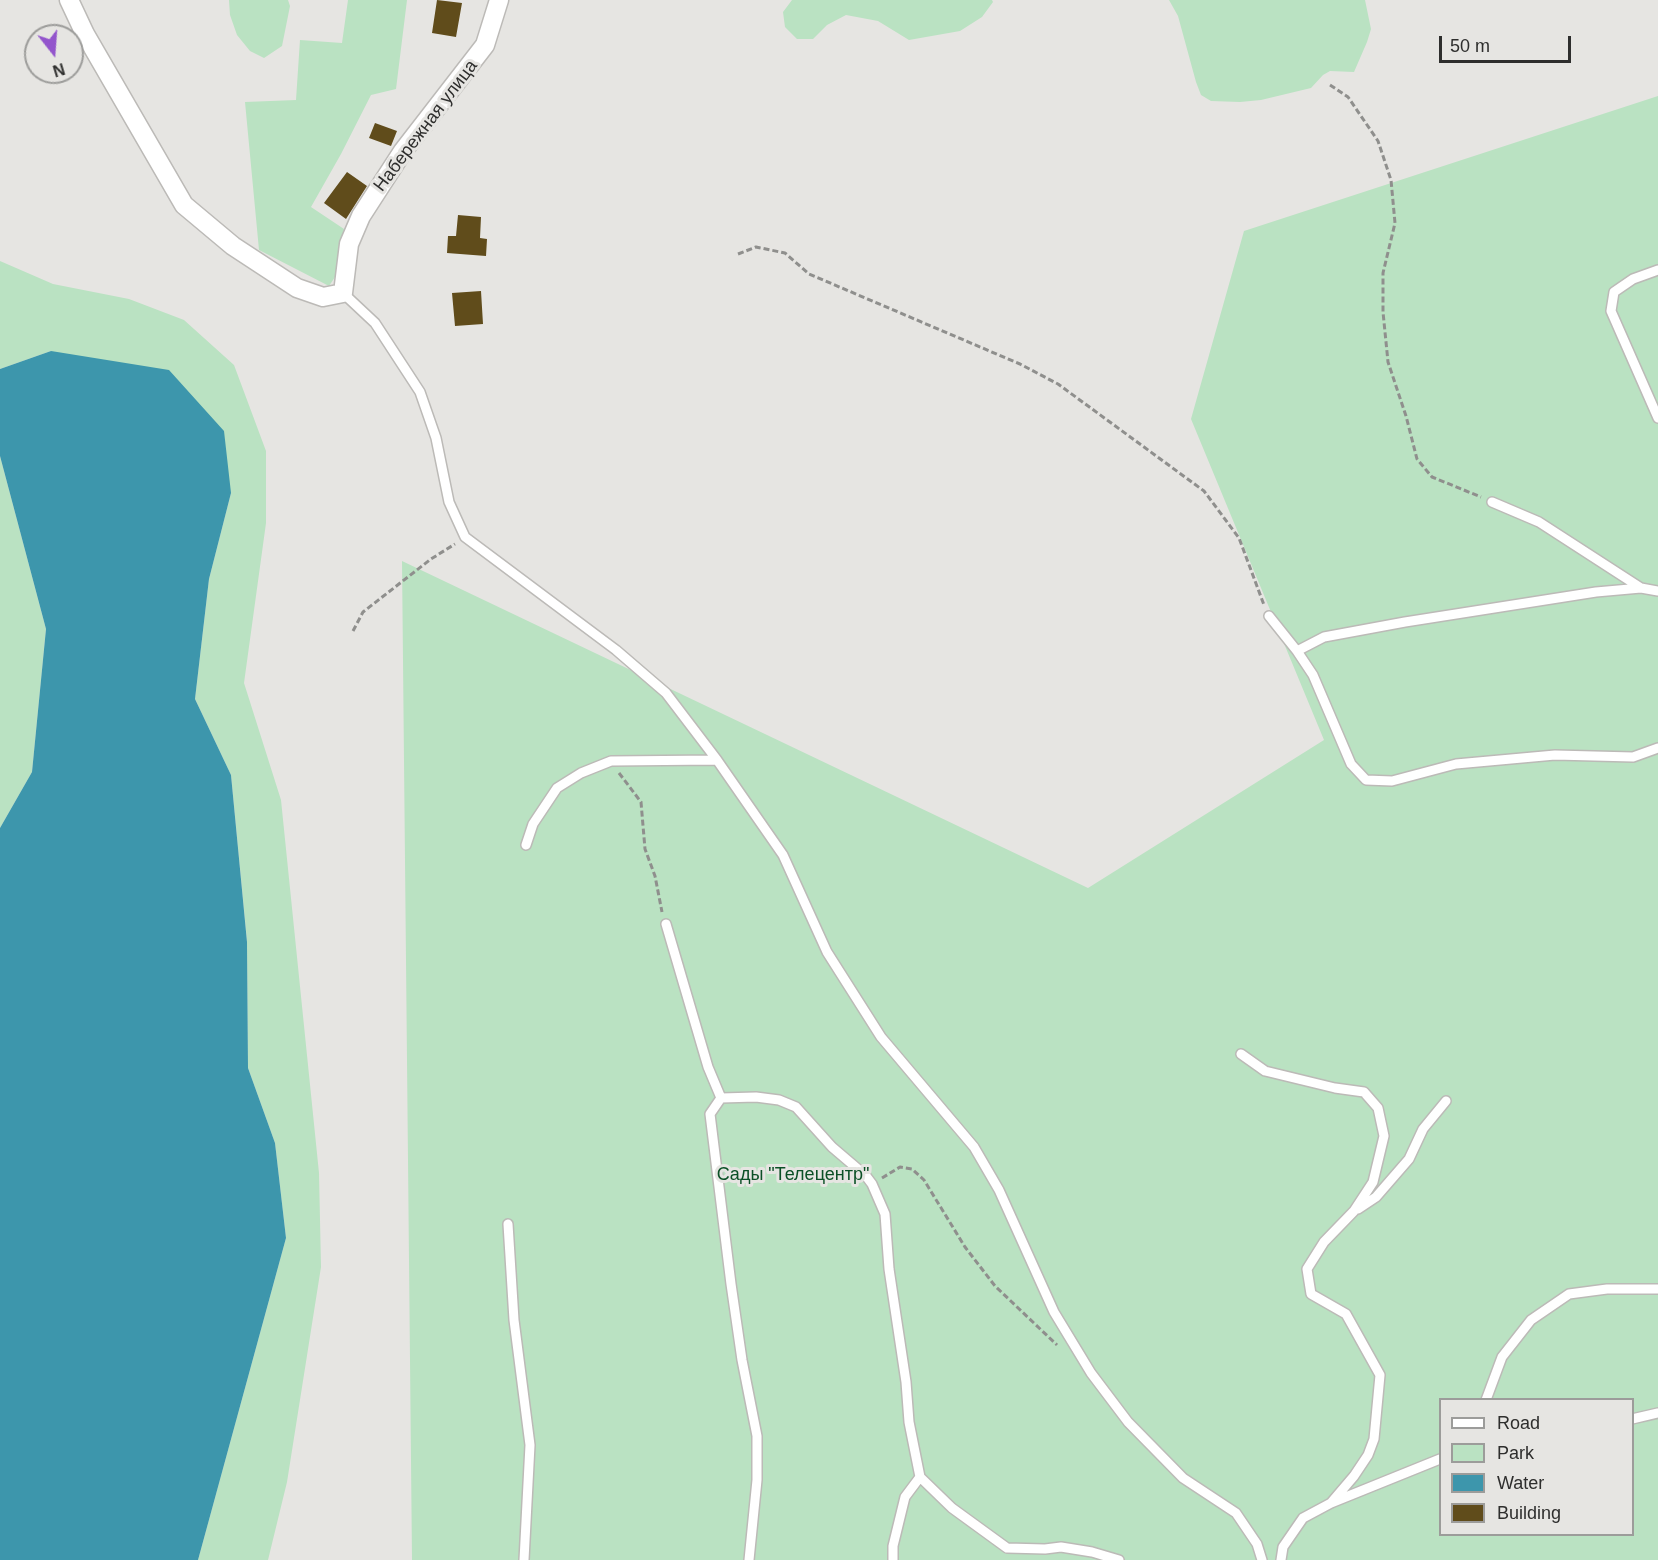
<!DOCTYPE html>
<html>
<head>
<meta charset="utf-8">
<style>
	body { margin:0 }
	#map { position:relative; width:1658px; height:1560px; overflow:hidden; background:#e6e5e2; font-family:Helvetica,sans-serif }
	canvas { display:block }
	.legend { position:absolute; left:1439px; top:1398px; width:195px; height:138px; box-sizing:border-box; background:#e6e5e2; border:2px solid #9c9c9a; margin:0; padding:8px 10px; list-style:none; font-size:18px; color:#2e2e2d }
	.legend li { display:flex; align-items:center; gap:12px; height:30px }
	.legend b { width:30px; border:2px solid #9c9c9a }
	.north { position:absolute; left:24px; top:24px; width:60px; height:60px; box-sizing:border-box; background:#e6e5e2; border:2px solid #9c9c9a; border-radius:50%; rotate:163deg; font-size:16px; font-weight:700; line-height:24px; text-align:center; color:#2e2e2d }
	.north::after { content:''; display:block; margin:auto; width:21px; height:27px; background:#9355cc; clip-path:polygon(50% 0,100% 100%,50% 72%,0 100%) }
	.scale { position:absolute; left:1439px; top:36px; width:132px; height:27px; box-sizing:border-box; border:3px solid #2e2e2d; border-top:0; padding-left:8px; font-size:18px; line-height:21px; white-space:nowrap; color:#2e2e2d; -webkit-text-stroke:4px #e6e5e2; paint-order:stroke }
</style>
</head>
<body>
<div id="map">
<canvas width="1658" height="1560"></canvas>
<ul class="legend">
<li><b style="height:8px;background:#fff"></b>Road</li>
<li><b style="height:16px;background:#bae2c2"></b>Park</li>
<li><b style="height:16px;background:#3d96ac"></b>Water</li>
<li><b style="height:16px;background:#604c1b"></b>Building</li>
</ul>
<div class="north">N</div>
<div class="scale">50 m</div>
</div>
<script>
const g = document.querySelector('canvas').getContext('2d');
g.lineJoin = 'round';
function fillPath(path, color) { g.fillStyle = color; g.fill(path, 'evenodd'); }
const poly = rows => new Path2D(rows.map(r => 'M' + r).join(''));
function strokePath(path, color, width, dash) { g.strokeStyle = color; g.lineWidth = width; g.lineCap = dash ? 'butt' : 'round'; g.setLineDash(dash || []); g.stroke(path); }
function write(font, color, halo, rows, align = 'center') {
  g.font = font + ' Helvetica,sans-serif'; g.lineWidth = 6; g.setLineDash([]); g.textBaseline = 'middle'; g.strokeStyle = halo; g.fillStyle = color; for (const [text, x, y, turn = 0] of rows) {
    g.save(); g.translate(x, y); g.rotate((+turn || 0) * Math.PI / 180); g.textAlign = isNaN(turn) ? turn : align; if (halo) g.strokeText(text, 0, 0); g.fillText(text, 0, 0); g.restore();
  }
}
const green = poly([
	[229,0,288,0,290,6,282,46,264,58,250,51,237,35,230,15],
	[348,0,407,0,396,89,371,95,341,154,311,207,344,229,337,274,329,286,259,250,245,102,296,100,300,40,342,43],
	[792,0,992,0,993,2,982,17,960,31,909,40,878,21,846,15,827,25,813,39,797,39,785,27,783,12],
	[1169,0,1365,0,1371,29,1367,42,1354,72,1330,71,1323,75,1311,88,1261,100,1240,102,1211,101,1201,95,1196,82,1178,16],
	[1658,96,1658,1560,412,1560,402,561,1088,888,1324,740,1191,419,1244,231],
	[1440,1400,1632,1400,1632,1534,1440,1534],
	[0,261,53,284,129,299,184,320,234,365,266,451,266,523,244,683,281,800,319,1173,321,1267,287,1482,268,1560,198,1560,286,1238,275,1143,248,1068,247,941,231,775,195,699,209,579,231,493,51,351,0,369],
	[0,456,46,629,32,772,0,828]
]);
const water = poly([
	[51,351,169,370,224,431,231,493,209,579,195,699,231,775,247,942,248,1068,275,1143,286,1238,198,1560,0,1560,0,828,32,772,46,629,0,456,0,369]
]);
const building = poly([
	[437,0,462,3,456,37,432,33],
	[375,123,397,131,391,146,369,138],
	[347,172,367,186,346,219,324,203],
	[458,215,481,217,480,238,487,239,486,256,447,253,448,236,456,236],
	[481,291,483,324,455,326,452,293]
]);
const path = poly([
	[1330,85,1348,97,1378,141,1391,180,1395,223,1383,273,1383,312,1388,362,1406,416,1417,459,1432,477,1481,497],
	[738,254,756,247,785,253,809,274,1020,364,1058,384,1204,491,1239,538,1264,605],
	[353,631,363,612,431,559,455,544],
	[619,773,641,802,645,849,655,876,662,912],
	[882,1178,900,1167,912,1169,924,1180,965,1247,995,1286,1057,1345]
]);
const lane = poly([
	[1658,270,1633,279,1614,292,1611,311,1658,418],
	[343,293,375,323,420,392,436,438,449,502,465,537,616,650,666,693,717,760,783,855,827,952,881,1037,974,1147,999,1190,1054,1312,1091,1373,1128,1422,1183,1478,1236,1513,1257,1544,1262,1560],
	[1492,502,1539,522,1641,588,1658,591],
	[1269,616,1297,651,1313,675,1351,764,1366,780,1392,781,1456,764,1555,755,1633,757,1658,748],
	[1297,651,1324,637,1405,622,1596,592,1641,588],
	[526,845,533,824,557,788,581,773,611,761,717,760],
	[666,924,708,1067,721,1098],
	[1241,1054,1265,1071,1335,1088,1364,1092,1378,1108,1384,1136,1373,1182,1354,1211,1324,1242,1307,1269,1311,1294,1346,1314,1380,1375,1374,1439,1368,1455,1354,1476,1331,1503],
	[1358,1209,1376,1197,1409,1159,1423,1129,1446,1101],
	[508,1224,514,1320,530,1445,524,1560],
	[1486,1400,1502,1357,1531,1320,1569,1294,1607,1289,1658,1289],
	[1632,1419,1658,1413],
	[749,1560,757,1480,757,1436,742,1360,731,1284,710,1114,721,1098,756,1097,779,1100,796,1107,832,1147,866,1176,872,1184,885,1214,889,1269,906,1382,909,1422,920,1477,952,1508,1007,1548,1045,1549,1061,1547,1092,1552,1119,1560],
	[893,1560,893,1546,905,1497,920,1477],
	[1281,1560,1283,1547,1303,1518,1331,1503,1440,1459]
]);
const street = poly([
	[69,0,85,34,184,205,233,246,297,288,323,297,343,293,349,244,361,216,403,151,485,45,499,0]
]);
const streetNames = [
	["Набережная улица",426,126,-53]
];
const parkNames = [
	["Сады \"Телецентр\"",793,1175]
];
fillPath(green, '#bae2c2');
fillPath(water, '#3d96ac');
fillPath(building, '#604c1b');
strokePath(lane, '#bcbab7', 12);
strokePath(street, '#bcbab7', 21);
strokePath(path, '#8f8f8d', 3, [6, 3]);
strokePath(lane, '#fff', 9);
strokePath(street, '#fff', 18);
write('18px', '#2e2e2d', '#e6e5e2', streetNames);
write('18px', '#0b5026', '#e6e5e2', parkNames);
</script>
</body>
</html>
